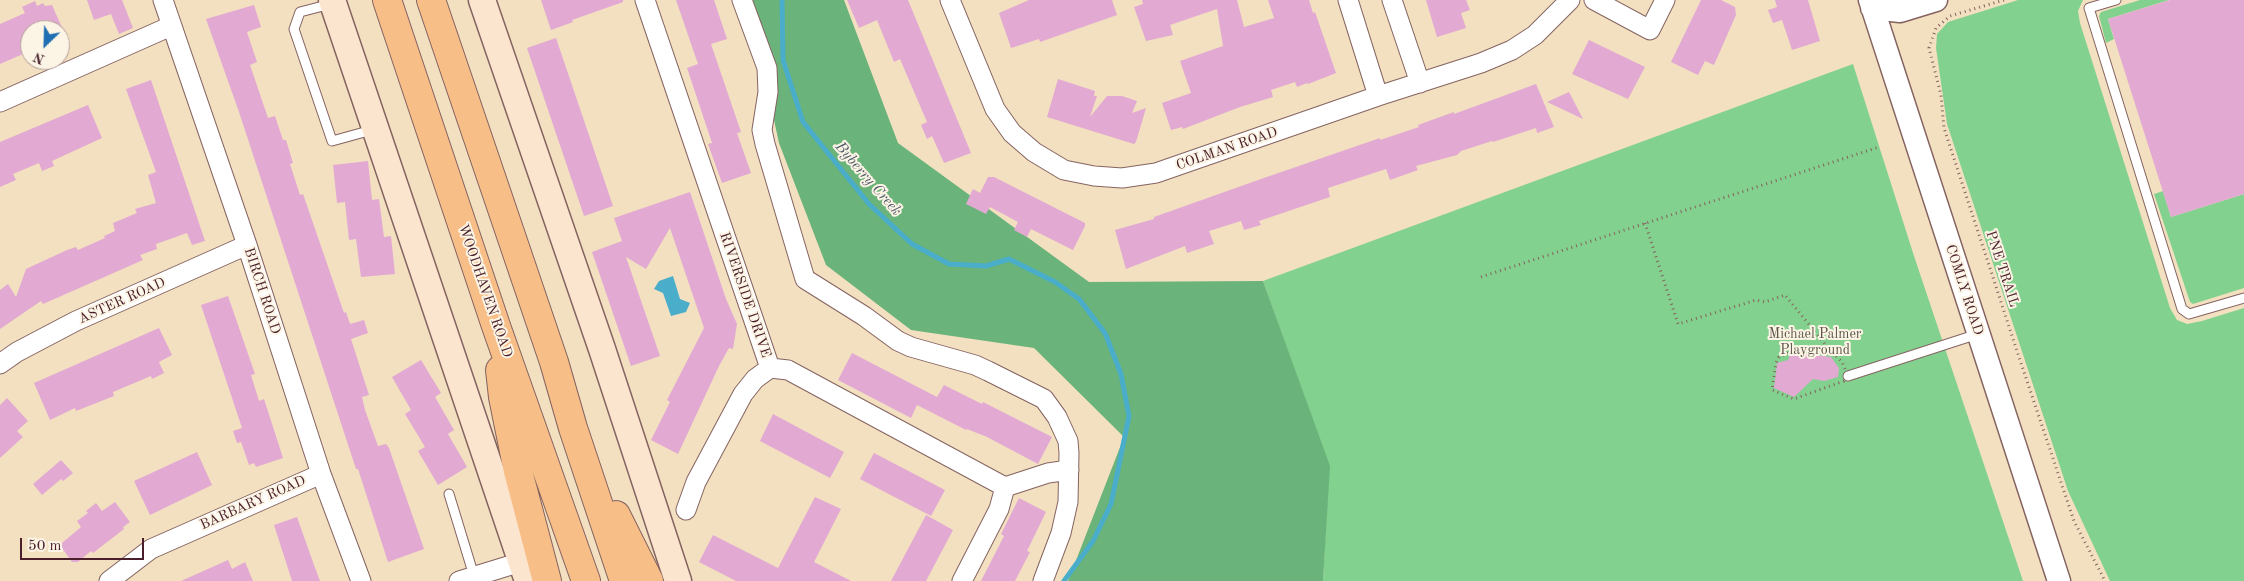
<!DOCTYPE html>
<html>
<head>
<meta charset="utf-8">
<style>
	body { margin:0 }
	#map { position:relative; width:2244px; height:581px; overflow:hidden; background:#f2e0c1; font-family:"Old Standard TT",serif }
	canvas { display:block }
	.north { position:absolute; left:20px; top:20px; width:50px; height:50px; box-sizing:border-box; background:#fcf5e5; border:1px solid #b59f9b; border-radius:50%; rotate:204deg; font-size:14px; font-weight:700; line-height:20px; text-align:center; color:#4a1f2b }
	.north::after { content:''; display:block; margin:auto; width:18px; height:22px; background:#1f6fb2; clip-path:polygon(50% 0,100% 100%,50% 72%,0 100%) }
	.scale { position:absolute; left:20px; top:538px; width:124px; height:22px; box-sizing:border-box; border:2px solid #4a1f2b; border-top:0; padding-left:6px; font-size:15px; line-height:18px; white-space:nowrap; color:#4a1f2b; -webkit-text-stroke:4px #fcf5e5; paint-order:stroke }
</style>
</head>
<body>
<div id="map">
<canvas width="2244" height="581"></canvas>
<div class="north">N</div>
<div class="scale">50 m</div>
</div>
<script>
const g = document.querySelector('canvas').getContext('2d');
g.lineJoin = 'round';
function fillPath(path, color) { g.fillStyle = color; g.fill(path, 'evenodd'); }
const poly = rows => new Path2D(rows.map(r => 'M' + r).join(''));
function strokePath(path, color, width, dash) { g.strokeStyle = color; g.lineWidth = width; g.lineCap = dash ? 'butt' : 'round'; g.setLineDash(dash || []); g.stroke(path); }
function write(font, color, halo, rows, align = 'center') {
  g.font = font + ' "Old Standard TT",serif'; g.lineWidth = 4; g.setLineDash([]); g.textBaseline = 'middle'; g.strokeStyle = halo; g.fillStyle = color; for (const [text, x, y, turn = 0] of rows) {
    g.save(); g.translate(x, y); g.rotate((+turn || 0) * Math.PI / 180); g.textAlign = isNaN(turn) ? turn : align; if (halo) g.strokeText(text, 0, 0); g.fillText(text, 0, 0); g.restore();
  }
}
const green = poly([
	[2018,0,2083,0,2078,11,2080,23,2170,308,2177,320,2187,324,2202,321,2244,308,2244,581,2110,581,2068,491,1947,124,1936,48,1937,34,1948,22],
	[2140,0,2169,0,2108,19,2114,39,2106,43,2099,16,2101,12],
	[1853,64,1914,256,2023,581,1323,581,1329,466,1263,281],
	[2163,191,2171,217,2244,194,2244,288,2193,304,2190,302,2154,194]
]);
const forest = poly([
	[748,0,844,0,898,143,1089,282,1263,281,1330,466,1323,581,1068,581,1124,437,1034,348,911,330,826,265,779,143]
]);
const water = poly([
	[673,276,680,299,690,303,686,312,671,316,663,293,654,289,659,281]
]);
const stream = poly([
	[782,0,783,60,803,122,869,204,912,244,949,264,986,266,1009,259,1055,282,1079,299,1105,333,1121,374,1129,416,1111,504,1093,541,1064,581]
]);
const building = poly([
	[87,0,122,0,133,28,119,34,111,14,94,20],
	[541,0,623,0,623,2,572,20,573,22,551,30],
	[676,0,714,0,727,39,711,44,741,132,737,133,751,173,722,183,708,144,712,143,687,68,698,64],
	[847,0,908,0,971,153,944,163,932,136,927,139,921,125,927,122,900,59,894,62,877,20,859,28],
	[1029,0,1112,0,1117,15,1040,42,1039,39,1011,48,999,13],
	[1142,0,1237,0,1244,27,1274,18,1268,0,1309,0,1313,13,1315,12,1336,73,1308,84,1307,83,1297,87,1295,82,1271,90,1273,97,1240,107,1183,129,1182,127,1171,130,1162,103,1191,93,1180,61,1223,46,1217,9,1170,25,1173,35,1146,41,1134,7,1143,4],
	[1426,0,1466,0,1470,10,1461,13,1466,28,1437,37],
	[1701,0,1721,0,1735,7,1736,15,1714,65,1705,61,1698,75,1671,62],
	[1775,0,1808,0,1820,41,1792,50,1782,20,1773,23,1768,10,1777,7],
	[2170,0,2244,0,2244,194,2171,217,2108,19],
	[35,1,37,6,43,3,45,6,52,5,63,30,30,30,30,51,0,64,0,24,25,13,22,7],
	[254,5,261,27,247,32,257,62,250,65,268,118,275,116,283,140,286,140,293,163,290,164,300,195,303,194,344,313,346,312,350,324,364,320,368,333,351,339,369,395,362,397,365,410,378,446,386,444,389,448,424,549,388,562,358,469,356,469,239,112,206,19],
	[556,38,613,206,584,216,527,48],
	[1589,40,1645,67,1628,99,1572,74],
	[1058,79,1095,91,1094,96,1097,96,1090,117,1107,96,1122,96,1137,101,1132,113,1146,108,1136,142,1134,144,1047,117],
	[151,80,205,241,192,245,187,233,156,244,157,249,140,255,143,260,43,304,41,301,0,329,0,290,8,284,16,297,26,269,67,250,76,247,78,250,105,238,104,236,115,231,113,223,137,213,135,209,156,203,148,175,156,172,126,89],
	[1536,84,1554,127,1537,133,1536,128,1493,142,1492,141,1461,151,1457,155,1416,166,1418,170,1390,180,1386,169,1328,188,1330,197,1259,221,1261,225,1244,230,1241,221,1209,231,1214,244,1187,253,1185,246,1126,269,1115,230,1154,219,1154,217,1261,179,1380,138,1380,140,1419,127,1418,125,1454,112,1454,114],
	[1569,92,1583,119,1547,102],
	[88,105,102,138,52,161,54,166,42,171,39,163,13,174,16,180,0,187,0,142],
	[368,161,372,200,379,199,384,237,391,236,395,274,361,277,356,239,349,240,345,202,337,203,333,165],
	[988,177,994,177,1085,223,1085,226,1073,250,1031,229,1027,237,1014,230,1018,222,990,207,986,214,966,204,973,189,980,193],
	[690,192,726,299,737,324,733,349,729,348,719,366,678,454,651,440,670,402,667,400,704,328,670,228,646,269,626,257,660,356,631,366,592,252,622,241,614,218],
	[228,296,255,374,251,375,259,401,264,399,283,458,256,467,254,463,249,465,241,442,237,443,233,431,242,428,201,305],
	[159,328,172,355,159,362,164,373,152,379,151,376,113,392,114,396,76,411,75,408,50,420,34,383],
	[1791,352,1831,357,1839,368,1838,377,1824,381,1813,379,1794,397,1774,388,1777,363,1788,360],
	[852,353,937,397,944,385,982,404,983,402,1052,437,1038,464,987,437,967,429,966,430,917,405,911,418,838,380],
	[421,360,441,393,435,397,454,430,448,434,467,467,438,485,418,451,425,447,405,414,411,410,392,377],
	[7,398,28,421,17,431,23,437,0,458,0,405],
	[773,414,844,452,830,478,760,441],
	[197,452,212,485,150,515,134,481],
	[874,453,945,490,931,516,860,479],
	[61,460,73,473,63,481,61,479,42,495,33,484],
	[815,497,841,509,814,562,851,581,736,581,699,562,713,535,778,568],
	[1019,498,1046,512,1027,551,1030,552,1015,581,981,581,1004,536,1001,534],
	[115,502,130,522,123,527,124,529,93,553,91,551,78,562,72,562,62,548,62,543,81,527,77,521,88,513,86,511,96,503,102,511],
	[926,515,953,530,926,581,891,581],
	[297,517,314,565,320,581,292,581,274,525],
	[228,560,232,569,245,562,253,581,181,581]
]);
const path = poly([
	[2004,0,1950,16,1936,28,1929,48,1941,95,1944,128,2020,360,2074,521,2105,581],
	[1645,223,1678,324,1756,300,1765,302,1785,295,1829,349],
	[1481,277,1879,147],
	[1829,349,1842,362,1848,376,1844,381,1794,399,1772,390,1776,363,1779,357,1792,351,1829,349]
]);
const service = poly([
	[2116,0,2089,8,2182,309,2189,314,2244,298],
	[331,4,300,12,294,29,332,141,372,130],
	[1848,376,1978,334],
	[449,494,474,576]
]);
const minor = poly([
	[163,0,247,245,321,474,361,581],
	[645,0,770,368,788,370,1005,487],
	[742,0,767,68,768,92,762,130,765,144,805,279,864,316,898,341,911,347,975,365,988,371,1044,399,1057,417,1068,441,1069,453,1068,502,1061,533,1043,581],
	[950,0,995,109,1012,133,1034,152,1064,170,1094,176,1122,178,1156,173,1378,96,1481,63,1512,50,1535,35,1570,0],
	[1348,0,1378,96],
	[1392,0,1420,83],
	[1594,0,1650,30,1665,0],
	[0,102,171,26],
	[0,364,17,352,76,321,247,245],
	[1005,487,1048,473,1069,470],
	[686,510,696,482,743,394,755,379,770,368],
	[109,581,151,549,321,474],
	[459,581,521,562],
	[962,581,999,509,1005,487]
]);
const tertiary = poly([
	[1870,0,2059,581],
	[1872,8,1900,11,1936,0]
]);
const secondary = poly([
	[332,0,528,581],
	[482,0,602,349,678,581]
]);
const motorway = poly([
	[387,0,496,326,586,581],
	[431,0,554,362,573,428,624,581],
	[500,370,503,397,518,471,547,581],
	[616,515,649,581]
]);
const streetNames = [
	["COLMAN ROAD",1227,149,-19],
	["PNE TRAIL",2002,269,72],
	["COMLY ROAD",1964,290,72],
	["BIRCH ROAD",262,291,72],
	["WOODHAVEN ROAD",485,291,71],
	["RIVERSIDE DRIVE",745,295,71],
	["ASTER ROAD",122,301,-24],
	["BARBARY ROAD",253,503,-24]
];
const parkNames = [
	["Michael Palmer",1815,334],
	["Playground",1815,350]
];
const waterNames = [
	["Byberry Creek",868,179,49]
];
fillPath(green, '#83d18f');
fillPath(forest, '#6ab37a');
fillPath(water, '#4aadc9');
strokePath(stream, '#4aadc9', 5);
fillPath(building, '#e2a9d2');
strokePath(service, '#856360', 11);
strokePath(minor, '#856360', 21);
strokePath(tertiary, '#856360', 25);
strokePath(secondary, '#856360', 29);
strokePath(motorway, '#856360', 30);
strokePath(path, '#856360', 3, [1, 4]);
strokePath(service, '#fff', 9);
strokePath(minor, '#fff', 19);
strokePath(tertiary, '#fff', 22);
strokePath(secondary, '#fce5cf', 26);
strokePath(motorway, '#f7be87', 28);
write('14px', '#4a1f2b', '#fcf5e5', streetNames);
write('14px', '#5b5449', '#fcf5e5', parkNames);
write('italic 15px', '#4a586a', '#fcf5e5', waterNames);
</script>
</body>
</html>
